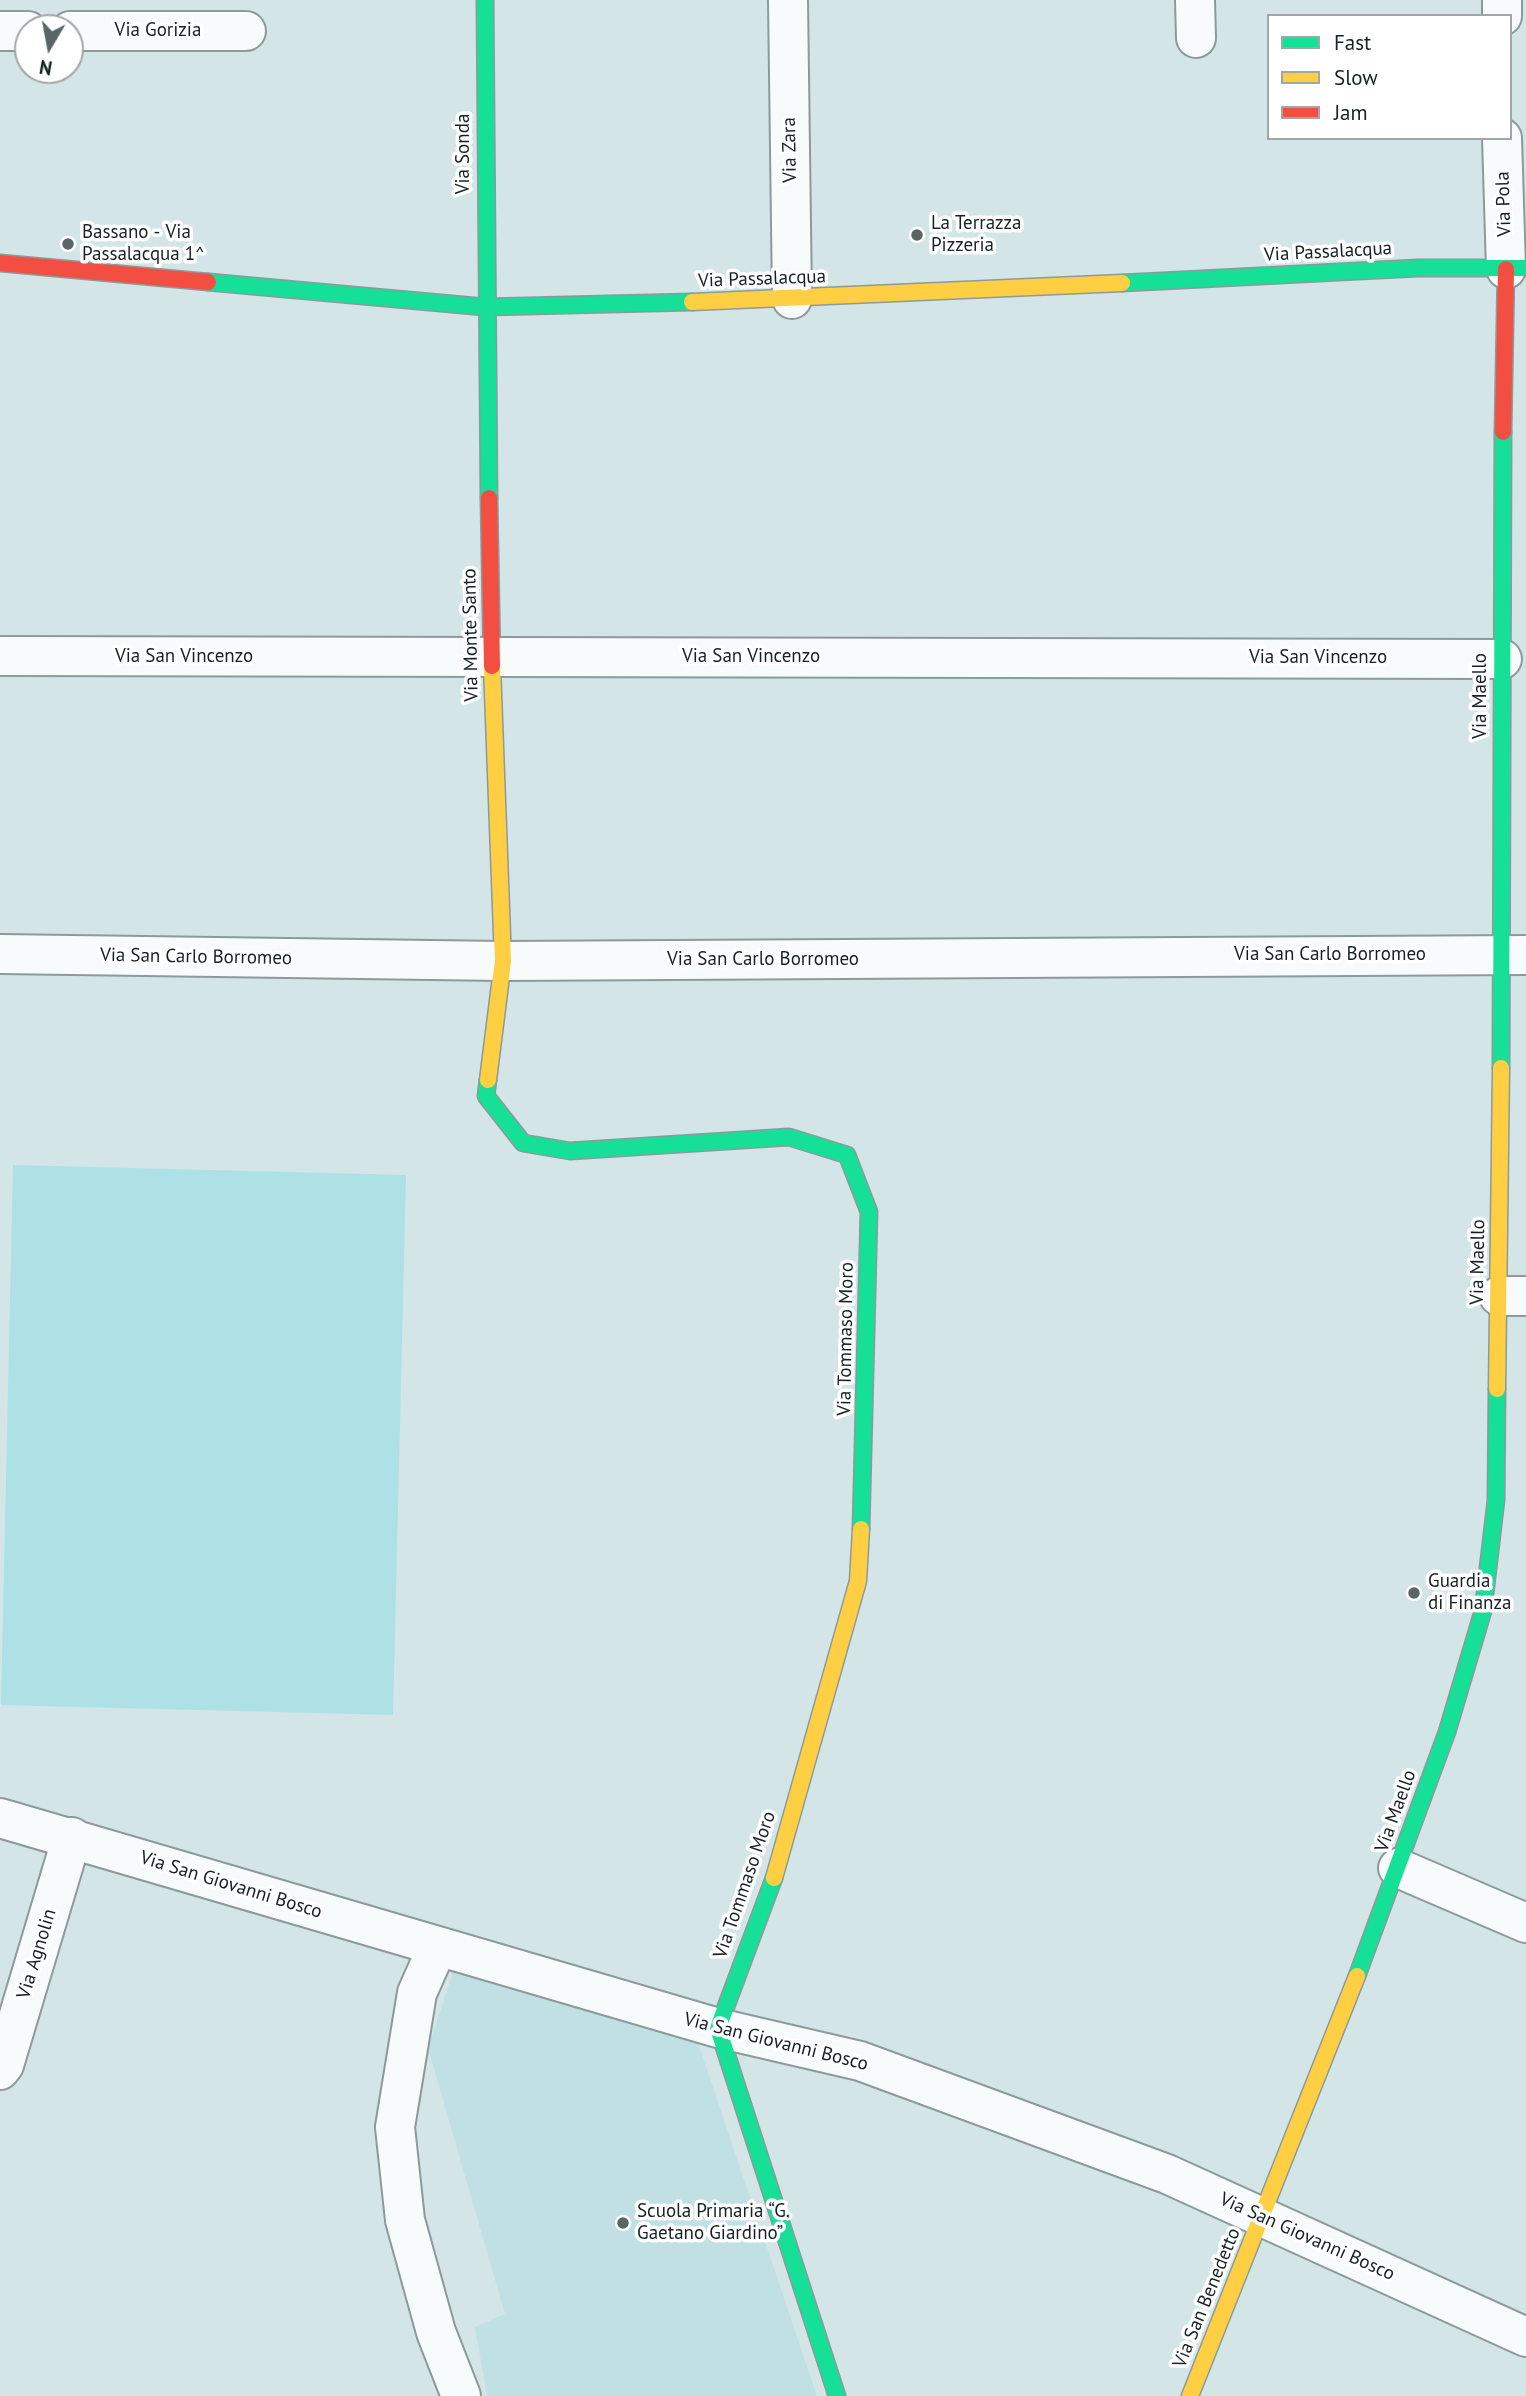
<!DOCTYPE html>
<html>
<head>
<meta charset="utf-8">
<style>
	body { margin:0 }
	#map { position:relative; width:1526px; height:2396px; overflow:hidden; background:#d3e5e7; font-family:"PT Sans",sans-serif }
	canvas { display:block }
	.legend { position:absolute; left:1267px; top:14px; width:245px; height:126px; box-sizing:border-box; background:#fff; border:2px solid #a1a6a7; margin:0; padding:9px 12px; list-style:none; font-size:21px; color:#152122 }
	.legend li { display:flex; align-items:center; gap:14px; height:35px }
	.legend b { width:35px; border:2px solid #a1a6a7 }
	.north { position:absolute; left:14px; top:14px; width:70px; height:70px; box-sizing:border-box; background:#fff; border:2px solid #a1a6a7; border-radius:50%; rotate:190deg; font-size:19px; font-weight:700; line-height:28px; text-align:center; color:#152122 }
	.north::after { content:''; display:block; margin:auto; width:24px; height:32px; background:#586667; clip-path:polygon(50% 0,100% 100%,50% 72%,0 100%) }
</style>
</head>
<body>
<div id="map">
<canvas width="1526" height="2396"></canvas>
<ul class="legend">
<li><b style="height:9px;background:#16e098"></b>Fast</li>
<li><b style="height:9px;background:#ffcf43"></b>Slow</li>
<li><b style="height:9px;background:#f24e42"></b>Jam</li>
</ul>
<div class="north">N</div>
</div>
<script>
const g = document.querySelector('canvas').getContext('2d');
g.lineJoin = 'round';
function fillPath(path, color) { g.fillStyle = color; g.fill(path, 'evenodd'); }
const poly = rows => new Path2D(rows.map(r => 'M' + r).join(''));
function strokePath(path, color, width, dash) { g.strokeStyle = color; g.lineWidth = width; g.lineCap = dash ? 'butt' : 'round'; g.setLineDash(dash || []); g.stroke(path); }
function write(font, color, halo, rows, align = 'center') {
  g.font = font + ' "PT Sans",sans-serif'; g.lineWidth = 7; g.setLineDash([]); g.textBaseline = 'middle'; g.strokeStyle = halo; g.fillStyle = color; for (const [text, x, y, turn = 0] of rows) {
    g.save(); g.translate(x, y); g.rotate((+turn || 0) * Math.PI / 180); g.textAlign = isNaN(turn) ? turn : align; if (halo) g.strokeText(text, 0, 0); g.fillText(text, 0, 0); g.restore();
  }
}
const built = poly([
	[454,1969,698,2043,817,2396,487,2396,475,2327,505,2314,428,2048]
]);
const green = poly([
	[13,1165,406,1175,393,1715,1,1705]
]);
const street = poly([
	[788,0,792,299],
	[1195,0,1196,38],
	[1502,0,1502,16],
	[0,31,28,31],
	[70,31,246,31],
	[1502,138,1506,269],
	[0,656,1502,659],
	[0,954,503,961,1526,955],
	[1499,1296,1526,1296],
	[0,1818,718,2028,860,2061,1167,2174,1526,2337],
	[1398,1868,1526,1923],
	[437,1948,417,1993,395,2127,405,2220,436,2332,461,2396],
	[0,2070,4,2065,72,1837]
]);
const fast = poly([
	[485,0,489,498],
	[208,282,485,307,692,302],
	[1122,283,1418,268,1526,268],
	[1501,1068,1503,432],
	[488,1080,486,1096,523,1143,570,1151,789,1137,847,1155,869,1212,861,1529],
	[774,1878,718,2028,837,2396],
	[1357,1976,1447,1732,1483,1611,1496,1500,1497,1389]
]);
const slow = poly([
	[692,302,1122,283],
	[488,1080,503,961,492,666],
	[1497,1389,1501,1068],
	[774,1878,858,1581,861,1529],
	[1190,2396,1357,1976]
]);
const jam = poly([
	[0,263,208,282],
	[1503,432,1506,269],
	[489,498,492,666]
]);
const markers = [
	[917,235,7,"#586667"],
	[68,244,7,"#586667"],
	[1414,1593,7,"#586667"],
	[623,2223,7,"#586667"]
];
const streetNames = [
	["Via Gorizia",158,31],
	["Via Zara",790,150,-91],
	["Via Sonda",464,154,-90],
	["Via Pola",1504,204,-92],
	["Via Passalacqua",1328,252,-3],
	["Via Passalacqua",762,279,-2],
	["Via Monte Santo",471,635,-91],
	["Via San Vincenzo",184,657],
	["Via San Vincenzo",751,657],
	["Via San Vincenzo",1318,658],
	["Via Maello",1481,696,-90],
	["Via San Carlo Borromeo",1330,955],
	["Via San Carlo Borromeo",196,957,1],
	["Via San Carlo Borromeo",763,960],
	["Via Maello",1478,1262,-89],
	["Via Tommaso Moro",846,1339,-89],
	["Via Maello",1396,1811,-70],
	["Via San Giovanni Bosco",231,1885,17],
	["Via Tommaso Moro",745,1885,-71],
	["Via Agnolin",37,1954,-73],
	["Via San Giovanni Bosco",776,2042,14],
	["Via San Giovanni Bosco",1307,2237,24],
	["Via San Benedetto",1207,2298,-68]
];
const poiNames = [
	["La Terrazza",931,224],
	["Pizzeria",931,246],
	["Bassano - Via",82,233],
	["Passalacqua 1^",82,255],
	["Guardia",1428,1582],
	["di Finanza",1428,1604],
	["Scuola Primaria “G.",637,2212],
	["Gaetano Giardino”",637,2234]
];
fillPath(built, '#c1e0e3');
fillPath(green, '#ade1e5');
strokePath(street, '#8c9a9b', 42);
strokePath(fast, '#8c9a9b', 19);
strokePath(slow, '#8c9a9b', 19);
strokePath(jam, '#8c9a9b', 19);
strokePath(street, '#f8fbfb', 38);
strokePath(fast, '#16e098', 16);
strokePath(slow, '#ffcf43', 16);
strokePath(jam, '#f24e42', 16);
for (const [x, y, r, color] of markers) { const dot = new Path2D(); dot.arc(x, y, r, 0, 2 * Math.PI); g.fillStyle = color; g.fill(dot); strokePath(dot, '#fff', 2.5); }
write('19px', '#152122', '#fff', streetNames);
write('19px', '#152122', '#fff', poiNames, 'left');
</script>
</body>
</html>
